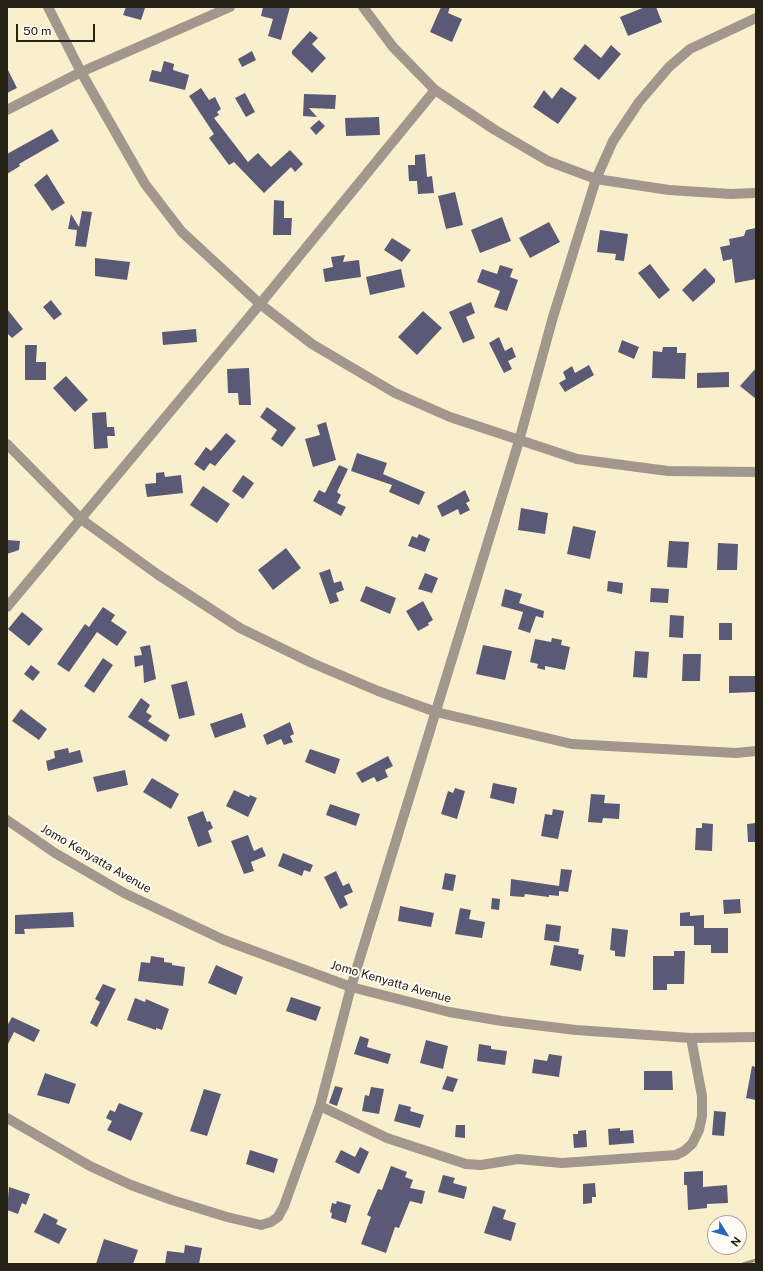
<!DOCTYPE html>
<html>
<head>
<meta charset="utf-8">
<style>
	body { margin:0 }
	#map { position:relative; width:763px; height:1271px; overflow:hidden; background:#faefcd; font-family:"Public Sans",sans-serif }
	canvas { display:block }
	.frame { position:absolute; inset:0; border:8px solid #262215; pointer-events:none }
	.north { position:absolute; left:707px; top:1215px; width:40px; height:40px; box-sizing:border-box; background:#fefcf5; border:1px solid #a8a59b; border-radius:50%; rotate:127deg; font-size:11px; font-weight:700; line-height:16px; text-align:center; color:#262215 }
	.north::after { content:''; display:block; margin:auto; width:14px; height:18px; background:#266bbb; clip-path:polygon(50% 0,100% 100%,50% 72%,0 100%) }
	.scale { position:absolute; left:16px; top:24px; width:79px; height:18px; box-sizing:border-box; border:2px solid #262215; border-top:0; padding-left:5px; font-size:12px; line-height:14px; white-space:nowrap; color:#262215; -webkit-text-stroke:3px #fefcf5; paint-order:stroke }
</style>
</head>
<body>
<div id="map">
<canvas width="763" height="1271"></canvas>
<div class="frame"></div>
<div class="north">N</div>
<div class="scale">50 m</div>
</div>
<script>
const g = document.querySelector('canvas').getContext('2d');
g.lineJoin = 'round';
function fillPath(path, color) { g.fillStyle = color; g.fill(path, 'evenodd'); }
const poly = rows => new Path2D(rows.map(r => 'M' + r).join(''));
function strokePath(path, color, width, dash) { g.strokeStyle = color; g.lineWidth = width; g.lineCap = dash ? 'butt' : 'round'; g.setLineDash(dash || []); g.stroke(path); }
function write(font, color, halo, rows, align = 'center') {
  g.font = font + ' "Public Sans",sans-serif'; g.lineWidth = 4; g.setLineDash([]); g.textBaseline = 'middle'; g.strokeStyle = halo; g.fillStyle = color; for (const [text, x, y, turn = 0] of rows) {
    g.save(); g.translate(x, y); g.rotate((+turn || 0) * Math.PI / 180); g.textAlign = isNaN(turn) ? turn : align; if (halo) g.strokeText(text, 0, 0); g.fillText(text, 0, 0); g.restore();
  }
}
const building = poly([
	[126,7,145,8,141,20,123,15],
	[263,7,290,7,281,40,268,36,273,19,261,16],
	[441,7,450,7,448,13,462,19,452,42,430,32],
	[645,7,656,7,662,22,628,36,620,17],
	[310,31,318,38,312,44,326,58,312,73,292,54,292,51],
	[585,44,601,58,611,45,621,54,599,80,573,59],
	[252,51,256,60,242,67,238,59],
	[164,61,174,64,173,70,189,75,185,90,149,81,152,70,161,72],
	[7,68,17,88,7,93],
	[561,87,577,98,558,124,533,107,544,90,552,99],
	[201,88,209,100,215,97,221,109,217,112,219,115,214,118,248,162,258,153,271,167,290,150,303,164,295,172,291,167,264,193,234,162,229,165,209,138,214,134,189,96],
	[245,93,255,112,246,117,235,98],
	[304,94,336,95,335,109,309,108,317,117,303,116],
	[379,117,380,135,346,136,345,118],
	[319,120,325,126,316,135,310,128],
	[52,129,59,141,19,164,20,166,7,174,7,154],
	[425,154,427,177,432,176,434,193,418,194,417,181,409,181,408,165,415,165,415,155],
	[47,174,65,203,52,211,34,185],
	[455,192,463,225,446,229,438,196],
	[274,200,284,201,284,218,292,218,291,235,273,235],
	[82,211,92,212,86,247,75,246,77,230,68,229,71,214,79,227],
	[502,217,511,241,480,253,471,230],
	[549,222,560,242,530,258,519,238],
	[756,228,756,279,735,283,732,259,723,261,720,247,730,245,729,239,744,236,746,230],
	[600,230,628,234,624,261,615,260,616,254,597,252],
	[392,238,411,250,402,262,384,250],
	[345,255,343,262,359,260,361,277,325,282,323,269,333,267,331,257],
	[95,258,130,262,127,280,95,276],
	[650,264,670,290,659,299,638,273],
	[500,265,513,269,510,277,518,280,507,311,494,307,500,291,477,282,482,269,497,274],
	[705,268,715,279,715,282,693,302,682,290],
	[401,269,405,287,370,295,366,277],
	[51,300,62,314,54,320,43,307],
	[471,302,475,313,466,317,475,338,463,343,449,312],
	[7,309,23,329,12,338,7,333],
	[423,311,442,328,417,355,398,337],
	[196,329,197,342,163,345,162,332],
	[499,337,505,351,512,347,516,357,508,361,512,369,504,373,489,343],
	[622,340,639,347,634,359,618,352],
	[25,345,37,345,36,362,46,362,46,380,25,380],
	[663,347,677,347,677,353,686,353,685,379,652,378,653,351,662,352],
	[589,365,594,375,565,392,559,383,566,379,563,372,572,366,575,373],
	[249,368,251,405,239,405,238,393,228,393,227,369],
	[756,368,756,399,740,386],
	[729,372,729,387,697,388,697,373],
	[66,376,88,400,75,412,53,388],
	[267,407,296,428,282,447,271,439,277,430,260,417],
	[106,412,107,427,114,427,115,436,107,436,108,448,94,449,92,413],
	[326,422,336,460,313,467,305,439,320,435,317,425],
	[226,433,236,441,215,466,210,463,204,471,194,464,206,447,211,451],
	[357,453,387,463,383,474,425,492,419,505,389,492,392,485,351,471],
	[339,465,348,469,337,492,341,495,337,503,346,507,341,516,313,501,319,490,325,493],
	[164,472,165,477,181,475,183,493,147,497,145,484,156,483,156,473],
	[243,475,254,483,243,499,232,491],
	[203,486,230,504,217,523,190,505],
	[465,490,470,501,466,503,470,510,460,515,458,509,442,517,437,506],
	[521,508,548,513,545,534,518,530],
	[573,526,596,531,590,559,567,554],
	[419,534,430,539,425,552,408,546,412,536,417,538],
	[7,540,20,541,19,550,7,554],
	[669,541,689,542,687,568,667,567],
	[718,543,738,544,737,570,717,570],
	[286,548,301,568,273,590,258,570],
	[330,569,334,583,341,581,344,590,336,593,339,601,330,604,319,573],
	[425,573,438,578,432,593,418,589],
	[608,581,623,583,622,594,607,591],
	[366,586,396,598,390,614,360,601],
	[651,588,669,589,668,603,650,602],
	[505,589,522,594,519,603,544,611,543,618,536,616,530,633,518,629,523,612,501,606],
	[423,601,433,620,428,623,429,625,418,631,406,611],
	[103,607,115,615,111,621,127,632,117,646,97,632,69,672,57,664,85,624,89,627],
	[22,612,43,629,29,646,8,629],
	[670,615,684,616,683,638,669,637],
	[719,623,732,623,732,640,719,640],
	[552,638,562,640,561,645,570,647,565,670,545,666,545,670,537,668,538,664,530,662,535,639,551,642],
	[150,645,156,679,144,683,143,665,135,667,134,656,142,655,140,647],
	[483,645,512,651,505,680,476,674],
	[635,651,649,652,647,678,633,677],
	[683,654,701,654,700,681,682,681],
	[103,658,113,665,94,693,84,686],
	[31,665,40,672,33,681,24,674],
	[729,676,756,676,756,692,729,693],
	[187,681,195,715,179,719,171,685],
	[141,698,150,705,146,712,152,716,148,721,170,735,166,742,128,717],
	[21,709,47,729,39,740,12,721],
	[242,713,246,727,215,738,210,724],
	[290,722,294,734,290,736,293,742,284,745,281,739,267,745,263,735],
	[68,748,69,753,80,750,83,762,48,771,46,761,55,758,54,751],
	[310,749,340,759,335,774,305,762],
	[388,756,393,766,385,770,388,777,377,782,374,777,362,783,356,773],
	[125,770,128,785,97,792,93,777],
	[152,778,179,794,171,809,143,792],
	[493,783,517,788,514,804,490,798],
	[455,788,465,791,457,819,441,814,448,791,453,793],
	[234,790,249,797,250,795,257,798,248,817,226,806],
	[591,794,605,795,604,803,620,804,619,819,603,818,602,823,588,822],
	[330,804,360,814,356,826,326,815],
	[553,809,564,811,558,839,541,836,545,814,552,815],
	[203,811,207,822,210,821,213,828,208,831,212,842,198,847,187,817],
	[702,823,713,824,712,851,695,850,696,828,702,828],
	[756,823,756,842,748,842,747,824],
	[248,835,254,851,262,847,266,856,251,862,254,871,244,874,231,841],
	[283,853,313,865,310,872,304,870,302,876,278,866],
	[561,869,572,870,568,892,559,891,559,896,549,895,549,897,525,894,524,897,510,896,511,879,559,886],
	[336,871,343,886,349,883,353,892,344,896,348,905,340,909,324,877],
	[445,873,456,875,453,891,442,889],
	[492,898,500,899,499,910,491,909],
	[740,899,741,913,724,914,723,900],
	[400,906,434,913,431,927,398,921],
	[460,908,471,910,469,919,485,922,482,938,455,934],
	[73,912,74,927,24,929,25,934,15,934,15,915],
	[690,912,690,916,704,915,704,928,728,928,728,953,711,953,711,945,694,945,694,926,680,926,680,913],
	[546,924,561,926,559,942,544,940],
	[612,928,628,930,625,957,615,956,615,951,610,950],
	[554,945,579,949,578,954,584,955,581,971,550,965],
	[674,951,685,951,684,984,667,984,667,990,653,990,653,956,674,956],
	[151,956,164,958,164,962,172,963,172,965,185,967,183,986,138,981,141,962,150,963],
	[216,965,243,977,236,995,208,983],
	[103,984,116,989,97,1027,90,1023,100,1002,95,999],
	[291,997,321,1007,316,1021,286,1011],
	[135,998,145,1002,146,999,169,1009,162,1030,156,1028,156,1030,127,1020],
	[12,1017,40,1030,34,1042,14,1032,7,1046,7,1026],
	[360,1036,369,1039,367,1047,391,1054,388,1064,354,1054],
	[426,1040,448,1046,443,1069,420,1063],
	[479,1044,491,1046,491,1049,507,1051,505,1065,477,1061],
	[549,1054,562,1056,559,1077,532,1073,534,1059,547,1061],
	[752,1066,756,1067,756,1100,746,1098],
	[644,1071,672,1071,673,1090,644,1090],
	[45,1073,76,1084,69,1104,37,1095],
	[447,1076,458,1079,453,1092,442,1089],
	[335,1086,343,1088,337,1106,329,1103],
	[371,1087,384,1089,379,1114,362,1111,365,1095,369,1096],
	[204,1089,221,1094,207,1136,190,1131],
	[119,1103,143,1113,131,1141,107,1130,112,1121,106,1118,110,1110,115,1112],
	[399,1104,411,1107,410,1111,424,1115,420,1128,394,1121],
	[714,1111,726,1112,724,1136,712,1135],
	[456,1125,465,1125,465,1138,455,1137],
	[620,1128,620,1131,633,1130,634,1143,609,1145,608,1129],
	[586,1130,587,1147,574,1148,573,1134,578,1134,578,1131],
	[360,1147,369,1152,359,1174,335,1162,341,1150,355,1157],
	[250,1150,278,1159,274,1173,246,1164],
	[391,1166,407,1172,405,1177,413,1180,410,1188,425,1191,422,1204,410,1201,399,1228,395,1227,386,1253,361,1244,371,1217,367,1215,378,1189,382,1190],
	[703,1171,703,1187,727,1185,728,1203,707,1204,707,1208,688,1210,687,1185,684,1185,684,1172],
	[443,1175,455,1178,453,1183,467,1187,464,1199,438,1192],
	[595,1183,596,1197,592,1197,592,1203,583,1204,583,1184],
	[9,1187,30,1194,26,1205,22,1203,18,1214,7,1210],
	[337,1201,351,1205,346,1223,331,1218,332,1213,330,1212,332,1203,336,1204],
	[493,1206,506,1210,503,1219,516,1223,511,1241,484,1233],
	[44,1213,58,1220,56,1224,67,1229,59,1244,34,1232],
	[104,1239,138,1250,133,1264,96,1264],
	[185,1245,202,1248,199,1264,165,1264,167,1251,184,1253]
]);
const minor = poly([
	[48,7,81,72,145,184,182,232,260,304,312,344,395,393,450,417,577,459,668,471,756,472],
	[363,7,393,47,435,90,495,130,548,161,596,179,669,190,731,194,756,193],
	[7,110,81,72,230,7],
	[7,444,81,519,157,574,240,628,312,663,378,691,436,712,572,744,736,753,756,751],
	[7,607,260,304,435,90],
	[7,820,55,853,124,893,224,940,351,987,449,1012,502,1021,576,1030,691,1038,756,1037],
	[320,1106,387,1138,466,1164,481,1165,518,1159,562,1163,676,1155,684,1151,692,1144,699,1130,702,1116,702,1096,691,1038],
	[7,1118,90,1166,131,1185,172,1200,227,1217,261,1225,271,1222,278,1217,284,1206,320,1106,351,987,519,441,553,317,596,179,613,141,639,102,669,67,690,49,756,18]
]);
const rail = poly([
	[743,1264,756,1260]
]);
const streetNames = [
	["Jomo Kenyatta Avenue",96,859,30],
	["Jomo Kenyatta Avenue",391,982,16]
];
fillPath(building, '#5a5a76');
strokePath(minor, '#a2978c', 10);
strokePath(rail, '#989078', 3);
write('12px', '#262215', '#fefcf5', streetNames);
</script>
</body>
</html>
